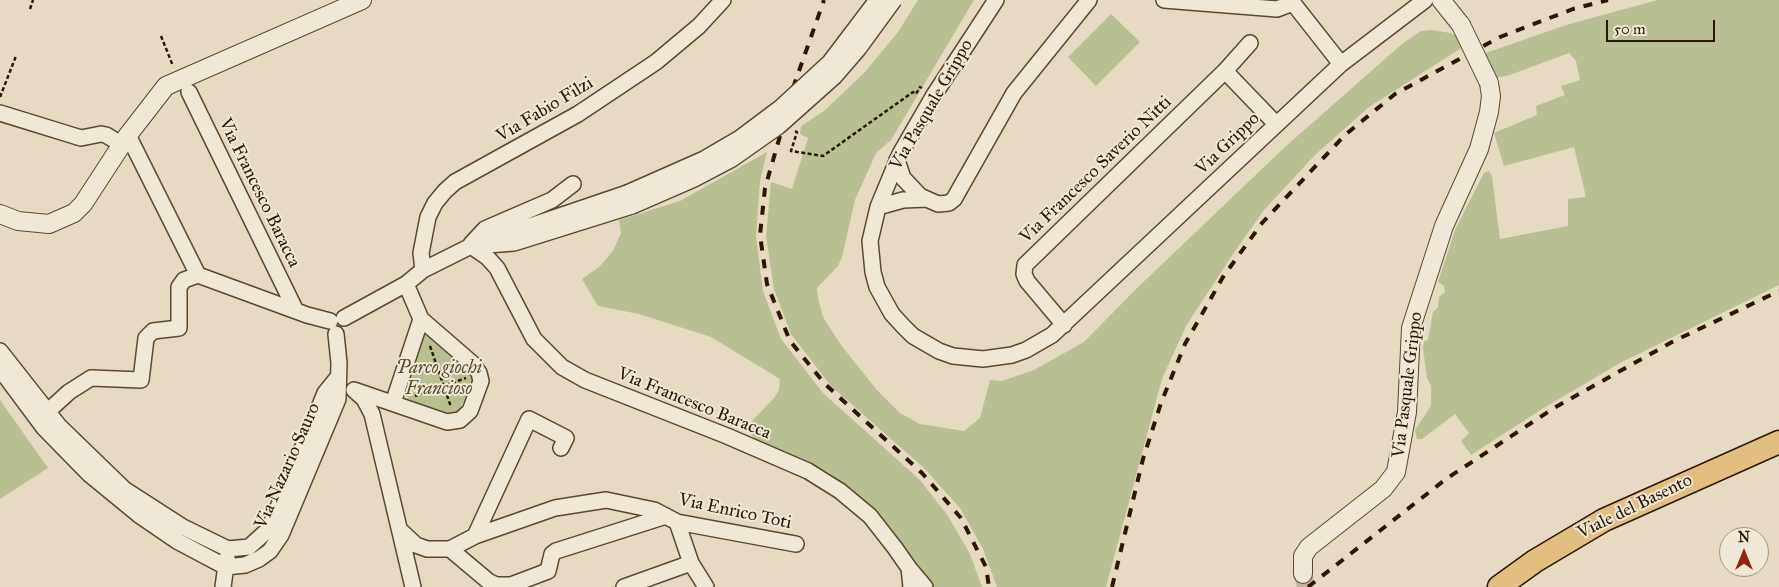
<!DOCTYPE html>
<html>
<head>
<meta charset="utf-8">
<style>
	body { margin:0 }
	#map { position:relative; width:1779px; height:587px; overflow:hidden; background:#e6dbc2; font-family:"IM FELL Great Primer",serif }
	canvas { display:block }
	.north { position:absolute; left:1719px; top:527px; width:50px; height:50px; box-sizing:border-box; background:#efe8d7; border:1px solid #a19482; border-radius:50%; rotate:0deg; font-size:14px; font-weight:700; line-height:20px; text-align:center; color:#2d1602 }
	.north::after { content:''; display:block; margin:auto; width:18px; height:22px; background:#8f2418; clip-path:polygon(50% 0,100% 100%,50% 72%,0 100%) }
	.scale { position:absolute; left:1606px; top:20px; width:109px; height:22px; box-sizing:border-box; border:2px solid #2d1602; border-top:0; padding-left:6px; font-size:15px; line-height:18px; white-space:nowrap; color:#2d1602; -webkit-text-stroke:4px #efe8d7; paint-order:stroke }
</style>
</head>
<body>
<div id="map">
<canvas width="1779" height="587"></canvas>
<div class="north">N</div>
<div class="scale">50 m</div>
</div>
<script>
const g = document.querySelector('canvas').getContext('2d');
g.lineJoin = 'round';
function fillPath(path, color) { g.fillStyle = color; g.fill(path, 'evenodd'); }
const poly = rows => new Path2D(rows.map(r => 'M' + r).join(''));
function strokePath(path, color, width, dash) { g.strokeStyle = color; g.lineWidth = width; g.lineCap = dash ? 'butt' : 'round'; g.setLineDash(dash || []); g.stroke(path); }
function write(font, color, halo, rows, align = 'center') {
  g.font = font + ' "IM FELL Great Primer",serif'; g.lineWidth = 4; g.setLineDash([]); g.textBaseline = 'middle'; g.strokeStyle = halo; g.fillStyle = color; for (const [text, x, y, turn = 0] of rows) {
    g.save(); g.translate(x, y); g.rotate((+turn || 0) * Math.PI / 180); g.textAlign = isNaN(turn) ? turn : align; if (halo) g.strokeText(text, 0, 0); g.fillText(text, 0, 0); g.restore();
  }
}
const green = poly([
	[918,0,974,0,891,140,876,153,855,200,842,257,838,266,817,288,818,298,823,317,841,345,876,389,900,413,920,424,964,431,980,418,990,380,1002,381,1034,370,1084,342,1135,290,1285,147,1402,44,1421,31,1431,30,1451,33,1461,38,1466,45,1369,107,1315,155,1264,210,1233,254,1186,326,1162,379,1106,587,997,587,983,549,960,508,924,468,831,386,791,334,774,289,766,236,771,182,792,189,808,138,800,134,801,126,824,111,865,72,898,32],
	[1658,0,1779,0,1779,285,1620,363,1542,409,1471,455,1461,441,1469,433,1455,414,1422,439,1417,439,1415,430,1431,406,1431,386,1427,378,1423,348,1424,341,1428,340,1433,312,1438,307,1439,297,1445,292,1444,286,1438,282,1455,230,1484,173,1489,171,1492,176,1500,239,1568,226,1568,199,1586,197,1574,147,1504,166,1494,133,1537,115,1536,106,1565,95,1561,86,1580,80,1576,61,1569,53,1507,76,1497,77,1483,54,1566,25],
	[1111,14,1140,42,1096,86,1068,57],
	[767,152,760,181,756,236,763,291,781,339,823,393,920,480,948,516,970,554,982,587,933,587,906,549,867,503,828,472,755,440,749,431,752,421,774,398,779,390,780,379,711,337,639,314,598,306,582,279,599,267,613,251,621,233,619,220,680,201],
	[426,334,429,334,471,370,473,381,458,413,451,414,411,401,406,396,406,389,423,336],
	[0,400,48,468,0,499]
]);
const tertiaryTunnel = poly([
	[1303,574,1306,587]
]);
const path = poly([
	[30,9,33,0],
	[161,36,173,66],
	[0,97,16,56],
	[795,131,797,132,791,151,823,156,913,92,916,94,920,87,922,88],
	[430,346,451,407],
	[415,396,466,378]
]);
const minor = poly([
	[996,0,934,95,900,154,878,207,870,241,873,272,877,287,892,314,903,326,913,336,939,351,953,356,983,359,1012,355,1026,350,1052,335,1341,64,1425,0],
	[1164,0,1277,9,1293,3,1341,64],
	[1225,71,1250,43],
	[189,92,296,311],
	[0,113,81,138,101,134,106,135,121,144],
	[128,135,198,275,307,315,330,321],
	[897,160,903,178,920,196,938,204,949,203,954,199,1014,93,1089,0],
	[878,207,903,200,927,199],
	[471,244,485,229,552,200,573,184],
	[487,245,514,243,632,206],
	[471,246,487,257,497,268,534,339,562,367,585,380,727,436,808,471,840,491,870,516,895,548,909,568,911,587],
	[423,270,421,253,428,217,435,203,445,191,455,182,578,114,656,62,699,26,723,0],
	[344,318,406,284,423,270,471,246,627,193],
	[1064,325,1027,281,1024,274,1025,265,1225,71,1276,124],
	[0,351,59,426,124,489,183,527,228,549,249,547,269,529,325,393,338,377],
	[0,369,44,428,89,474,139,515,177,541,226,567],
	[354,390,447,422,460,420,470,411,481,381,479,373,473,364,421,319,406,284],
	[355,391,364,399,372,414,413,587],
	[393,403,421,319],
	[47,412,69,392,91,378,141,380,146,338,153,331,179,328,179,287,184,280,198,275],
	[677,522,691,563,706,587],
	[400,530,416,545,427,549,450,549,475,536,555,508,606,500,654,510,677,522,796,544],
	[475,536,529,419,566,438,561,448],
	[450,549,488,581,496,585,511,585,548,571,552,554,556,551,666,516],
	[226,567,245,565,259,559,270,551,281,535,338,399,339,363,336,334],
	[909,568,925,587],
	[223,587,227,558],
	[624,587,691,563]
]);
const tertiary = poly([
	[1441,0,1461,25],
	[0,214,18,221,49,224,74,213,83,204,128,135,166,86,362,0],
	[1303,574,1303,556,1309,547,1383,489,1396,472,1407,412,1411,328,1444,226,1479,149,1489,112,1491,96,1489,83]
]);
const primary = poly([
	[1499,587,1535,561,1604,520,1779,442]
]);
const rail = poly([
	[793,88,824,0],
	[780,136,765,188,760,235,767,284,790,341,825,384,922,473,961,518,986,567,989,587],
	[1112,587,1143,459,1161,403,1185,344,1223,277,1262,223,1345,135,1395,94,1500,37,1573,9,1608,0],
	[1308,587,1446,479,1554,408,1672,342,1779,291]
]);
const minorBridge = poly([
	[627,193,704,159,740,138,780,108,830,62,877,0],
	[632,206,694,179,732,159,779,126,834,77,859,48,894,0]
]);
const tertiaryBridge = poly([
	[1461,25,1489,83]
]);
const streetNames = [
	["Via Pasquale Grippo",932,105,-60],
	["Via Fabio Filzi",545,110,-31],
	["Via Grippo",1228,144,-44],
	["Via Francesco Saverio Nitti",1096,170,-44],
	["Via Francesco Baracca",259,193,64],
	["Via Pasquale Grippo",1408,385,-83],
	["Via Francesco Baracca",694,404,22],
	["Via Nazario Sauro",288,466,-66],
	["Viale del Basento",1635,507,-26],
	["Via Enrico Toti",735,512,12]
];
const parkNames = [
	["Parco giochi",439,369],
	["Francioso",439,390]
];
fillPath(green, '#b8bf91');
strokePath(tertiaryTunnel, '#c1b49c', 18, [18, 9]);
strokePath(minor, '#5b4732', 18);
strokePath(tertiary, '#5b4732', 20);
strokePath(primary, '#2d1602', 25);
strokePath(path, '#2d1602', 2.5, [4, 2.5]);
strokePath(minor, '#efe8d7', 15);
strokePath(tertiary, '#efe8d7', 18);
strokePath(primary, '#e3be81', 22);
strokePath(rail, '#2d1602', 4, [9, 9]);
strokePath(minorBridge, '#5b4732', 18, []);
strokePath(tertiaryBridge, '#5b4732', 20, []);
strokePath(minorBridge, '#efe8d7', 15);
strokePath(tertiaryBridge, '#efe8d7', 18);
write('18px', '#2d1602', '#efe8d7', streetNames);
write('italic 18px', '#57492d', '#efe8d7', parkNames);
</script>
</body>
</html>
